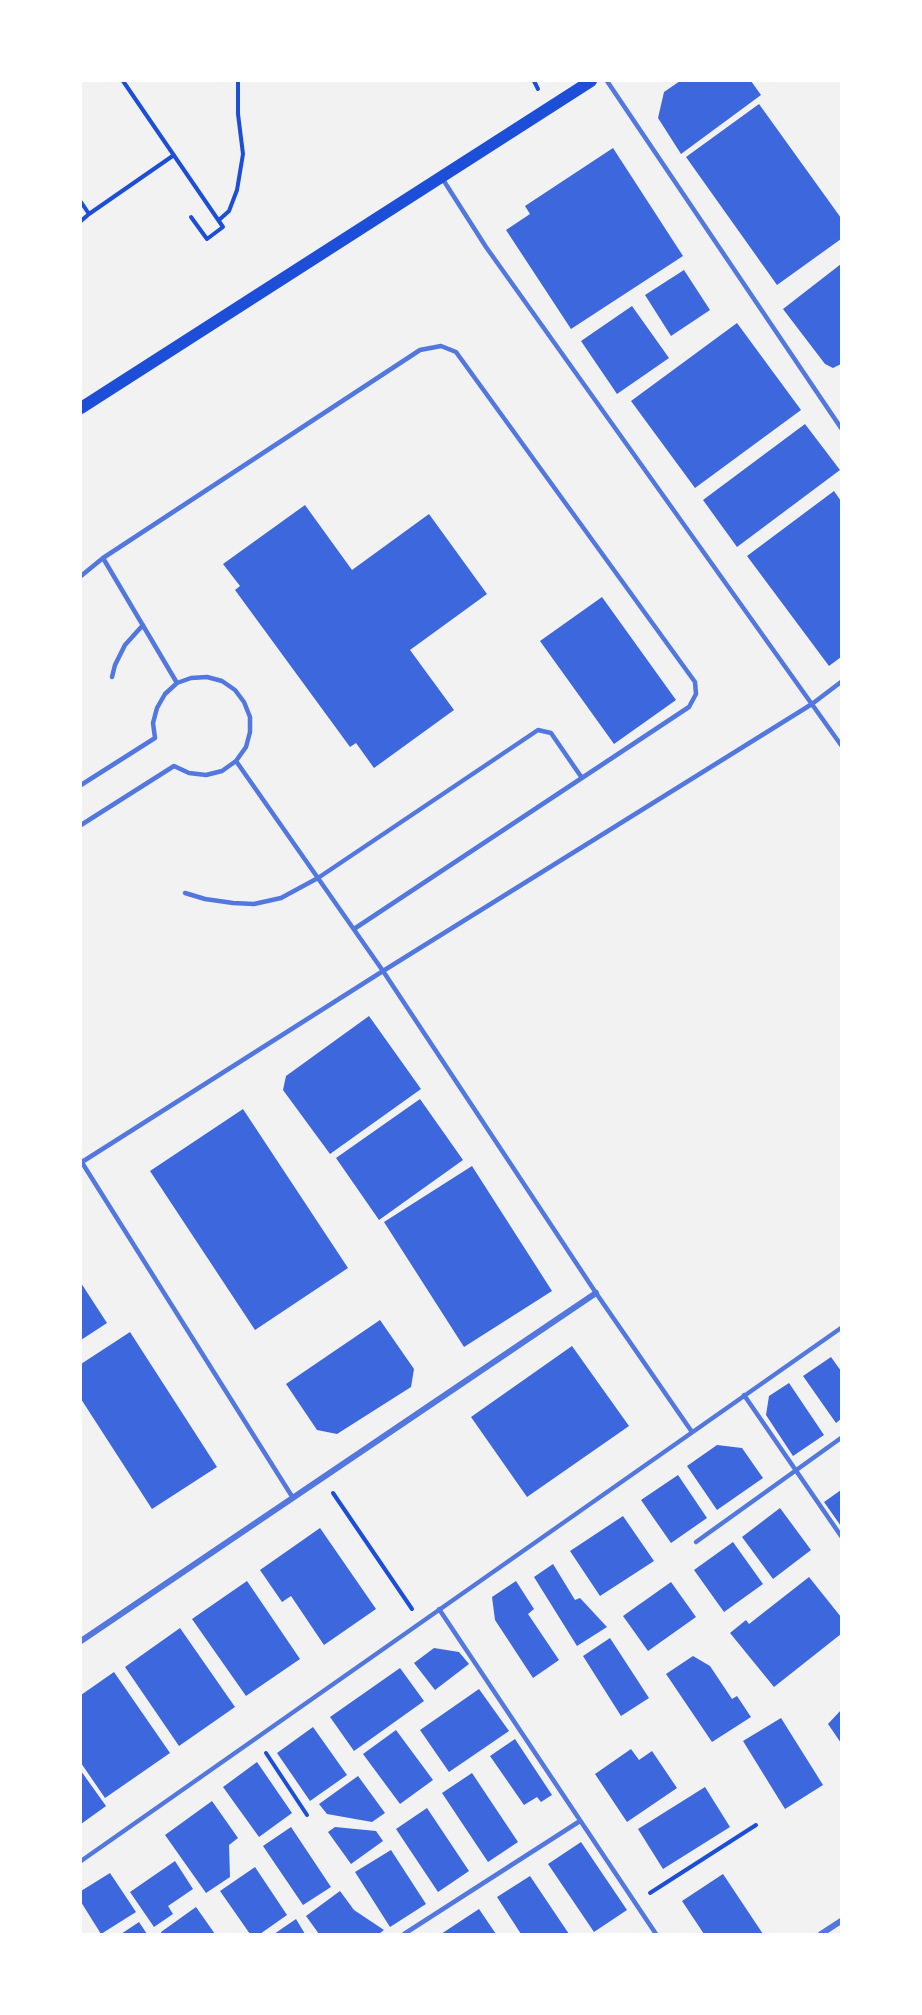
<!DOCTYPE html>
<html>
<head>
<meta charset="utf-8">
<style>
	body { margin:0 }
	#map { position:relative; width:922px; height:2015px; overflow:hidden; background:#f2f2f2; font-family:"Fira Sans Condensed",sans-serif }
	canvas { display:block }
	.frame { position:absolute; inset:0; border:82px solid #fff; pointer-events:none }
</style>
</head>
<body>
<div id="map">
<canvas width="922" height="2015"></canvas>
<div class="frame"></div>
</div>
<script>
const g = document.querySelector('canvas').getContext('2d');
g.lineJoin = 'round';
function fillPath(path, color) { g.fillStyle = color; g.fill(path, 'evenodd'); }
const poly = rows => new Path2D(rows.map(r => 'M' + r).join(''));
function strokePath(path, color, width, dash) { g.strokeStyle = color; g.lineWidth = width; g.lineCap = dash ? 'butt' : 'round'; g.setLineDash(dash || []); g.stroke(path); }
const building = poly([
	[680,81,751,81,761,95,681,154,658,118,664,92],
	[759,104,841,218,841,239,777,285,686,157],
	[613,148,683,256,571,329,506,230,530,214,525,206],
	[841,264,841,364,833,368,825,364,783,309],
	[684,270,710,310,671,336,645,295],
	[632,306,669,358,617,394,581,341],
	[737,323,801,410,695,488,631,401],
	[805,424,840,470,737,547,703,500],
	[834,491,841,501,841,657,829,666,747,556],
	[305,505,352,570,429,514,487,594,410,650,454,710,374,768,356,743,350,747,235,590,240,586,223,564],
	[602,597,676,700,614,744,540,641],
	[369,1016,421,1089,330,1154,283,1090,286,1076],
	[420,1099,463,1160,379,1220,336,1158],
	[243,1109,348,1268,255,1330,150,1171],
	[472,1166,552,1291,464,1347,384,1222],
	[81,1283,107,1323,81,1340],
	[380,1320,414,1369,411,1387,337,1434,317,1430,286,1384],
	[130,1332,217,1467,152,1509,81,1399,81,1364],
	[572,1346,629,1426,527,1497,471,1417],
	[831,1357,841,1371,841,1419,836,1423,803,1376],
	[789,1383,824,1435,793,1456,766,1415,769,1396],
	[717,1445,742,1448,763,1478,717,1510,687,1466],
	[678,1475,707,1518,671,1543,641,1500],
	[841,1490,841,1526,824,1502],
	[780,1508,811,1550,773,1579,742,1537],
	[623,1516,654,1561,600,1596,570,1551],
	[320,1528,376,1609,324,1645,291,1596,282,1602,260,1570],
	[733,1542,763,1584,724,1612,694,1570],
	[553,1564,575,1600,580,1598,607,1627,577,1646,534,1577],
	[809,1577,841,1617,841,1634,774,1687,730,1633,746,1620,749,1624],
	[247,1581,300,1659,246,1696,192,1619],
	[516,1581,534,1609,528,1614,559,1660,533,1678,495,1620,492,1597],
	[671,1582,696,1617,648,1651,623,1616],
	[180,1628,235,1707,179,1746,125,1667],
	[610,1638,649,1698,621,1716,583,1656],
	[434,1648,459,1652,469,1664,435,1690,414,1663],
	[693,1656,710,1666,732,1699,737,1696,751,1717,712,1742,666,1674],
	[400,1668,424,1701,354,1751,330,1717],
	[114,1672,170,1753,105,1798,81,1763,81,1695],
	[479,1689,509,1731,449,1772,420,1730],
	[841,1710,841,1743,828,1724],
	[781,1718,823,1785,785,1809,743,1741],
	[313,1727,347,1775,310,1801,277,1753],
	[396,1730,433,1780,400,1804,363,1754],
	[515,1739,552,1795,541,1802,537,1797,524,1805,490,1756],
	[631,1749,639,1760,652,1751,677,1788,627,1822,595,1774],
	[257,1762,292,1813,259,1837,223,1787],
	[81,1771,106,1806,81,1824],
	[472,1773,518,1842,488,1862,442,1793],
	[358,1776,385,1813,372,1822,327,1814,319,1804],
	[705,1787,730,1827,663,1869,638,1829],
	[212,1801,238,1838,229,1845,230,1877,206,1893,165,1835],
	[427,1808,469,1871,438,1892,396,1829],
	[291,1827,331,1887,303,1905,263,1846],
	[335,1827,376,1831,383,1841,351,1864,328,1832],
	[581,1842,627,1910,594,1932,548,1864],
	[391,1850,426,1904,390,1927,355,1872],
	[175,1861,193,1889,168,1906,173,1914,154,1927,130,1892],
	[255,1867,287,1915,260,1934,250,1934,220,1891],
	[110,1873,136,1912,101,1934,81,1902,81,1891],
	[723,1874,763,1934,704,1934,682,1901],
	[530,1876,569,1934,521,1934,497,1897],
	[340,1891,354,1910,384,1930,379,1934,319,1934,306,1916],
	[196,1907,215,1934,162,1934,161,1932],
	[479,1909,496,1934,441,1934],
	[296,1919,305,1934,274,1934],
	[139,1922,147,1934,121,1934]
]);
const path = poly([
	[123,81,223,227,207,239,191,217],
	[534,81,538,89],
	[81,202,89,214,174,155],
	[219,220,229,211,237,190,243,154,238,114,238,81],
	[81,221,89,214],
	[333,1493,412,1609],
	[266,1753,307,1815],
	[650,1893,756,1825]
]);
const service = poly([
	[607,81,841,428],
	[442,178,486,247,841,745],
	[103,558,177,683],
	[81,576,103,558,420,350,441,346,456,352,695,682,696,694,689,707,354,929],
	[112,677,115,665,125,645,143,625],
	[236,761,383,971,596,1293,692,1432],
	[81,785,155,738,153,723,157,708,165,694,177,683,191,678,207,677,222,681,235,690,244,702,250,717,250,732,246,747,236,761,222,771,206,775,189,773,174,766,81,825],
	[185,893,205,899,233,903,254,904,281,898,318,878,538,730,551,733,582,778],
	[81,1161,293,1498],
	[82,1162,383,971,812,704,841,682],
	[744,1395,841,1536],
	[696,1542,841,1438],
	[439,1609,656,1934],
	[81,1861,841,1328],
	[404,1934,580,1821]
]);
const pedestrian = poly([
	[81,1163,82,1162]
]);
const minor = poly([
	[81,1641,596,1293],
	[821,1934,841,1921]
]);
const secondary = poly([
	[81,408,591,81]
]);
fillPath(building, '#3d67dc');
strokePath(path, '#1d4ed8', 4);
strokePath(service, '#5277de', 4.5);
strokePath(pedestrian, '#5277de', 5);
strokePath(minor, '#5277de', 6);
strokePath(secondary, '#1d4ed8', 12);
</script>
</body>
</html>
